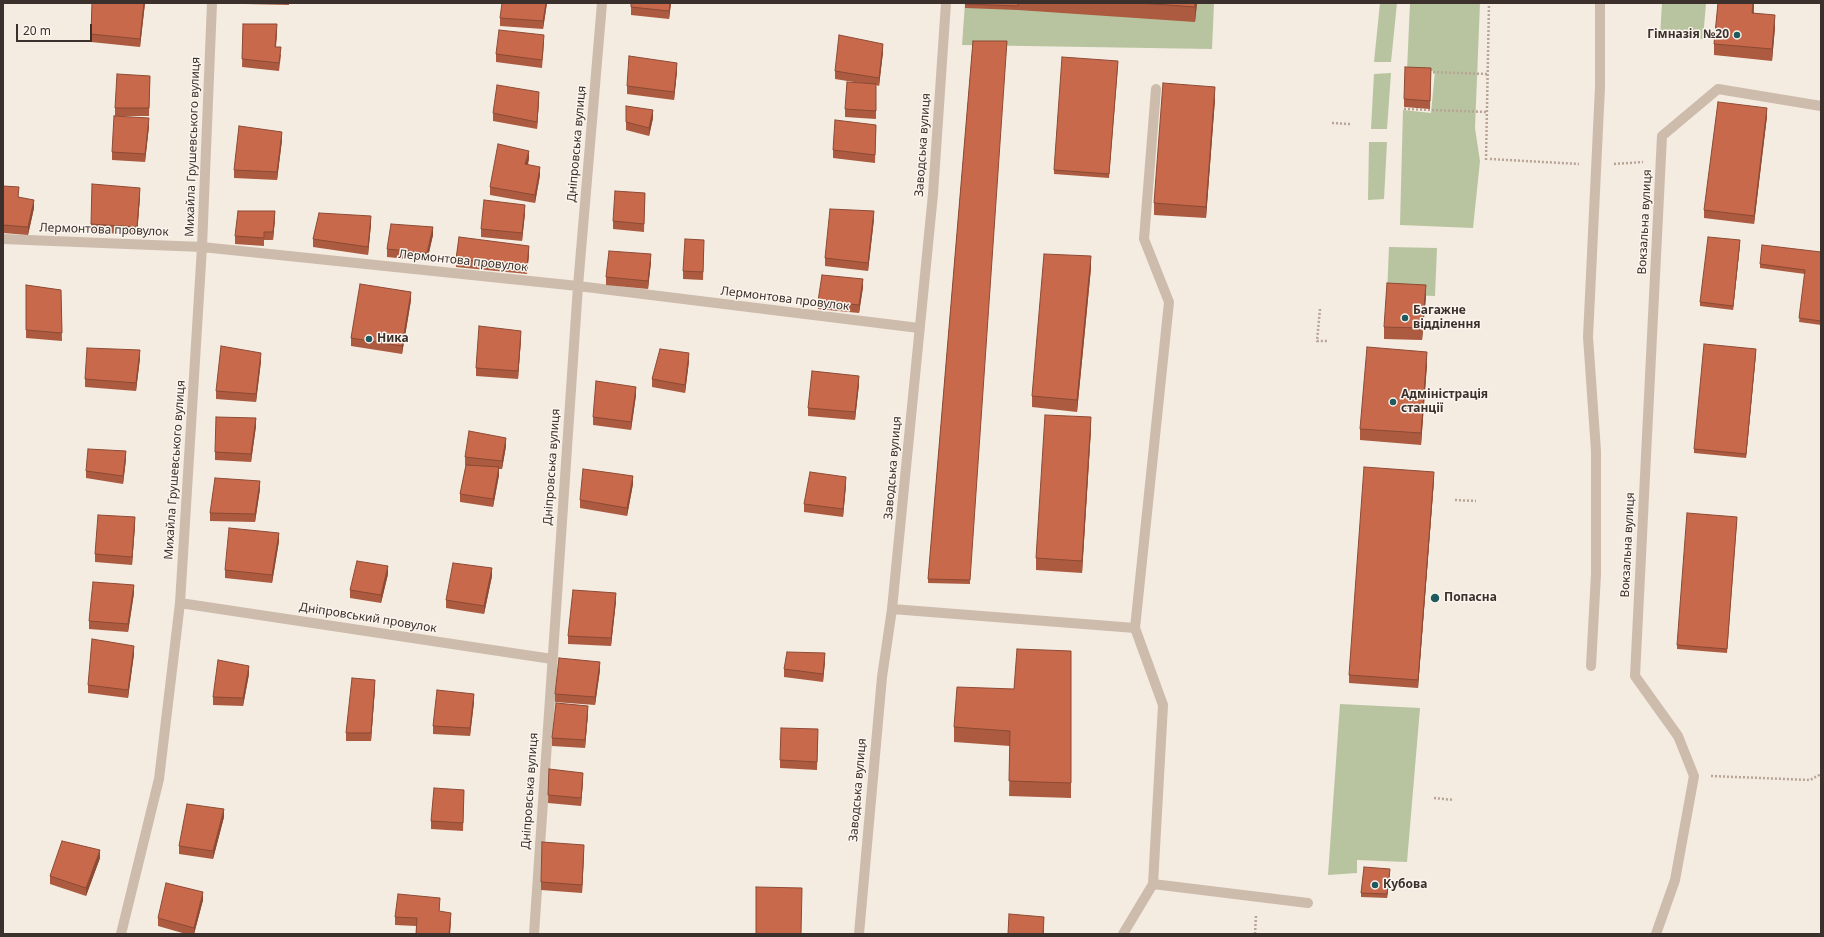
<!DOCTYPE html>
<html>
<head>
<meta charset="utf-8">
<style>
	body { margin:0 }
	#map { position:relative; width:1824px; height:937px; overflow:hidden; background:#f4ebe1; font-family:"Noto Sans",sans-serif }
	canvas { display:block }
	.frame { position:absolute; inset:0; border:4px solid #3b302b; pointer-events:none }
	.scale { position:absolute; left:16px; top:24px; width:76px; height:18px; box-sizing:border-box; border:2px solid #3b302b; border-top:0; padding-left:5px; font-size:12px; line-height:14px; white-space:nowrap; color:#3b302b; -webkit-text-stroke:3px #fbf5ee; paint-order:stroke }
</style>
</head>
<body>
<div id="map">
<canvas width="1824" height="937"></canvas>
<div class="frame"></div>
<div class="scale">20 m</div>
</div>
<script>
const g = document.querySelector('canvas').getContext('2d');
g.lineJoin = 'round';
function fillPath(path, color) { g.fillStyle = color; g.fill(path, 'evenodd'); }
const poly = rows => new Path2D(rows.map(r => 'M' + r).join(''));
function strokePath(path, color, width, dash) { g.strokeStyle = color; g.lineWidth = width; g.lineCap = dash ? 'butt' : 'round'; g.setLineDash(dash || []); g.stroke(path); }
function write(font, color, halo, rows, align = 'center') {
  g.font = font + ' "Noto Sans",sans-serif'; g.lineWidth = 3; g.setLineDash([]); g.textBaseline = 'middle'; g.strokeStyle = halo; g.fillStyle = color; for (const [text, x, y, turn = 0] of rows) {
    g.save(); g.translate(x, y); g.rotate((+turn || 0) * Math.PI / 180); g.textAlign = isNaN(turn) ? turn : align; if (halo) g.strokeText(text, 0, 0); g.fillText(text, 0, 0); g.restore();
  }
}
const green = poly([
	[965,3,1214,3,1212,49,962,45],
	[1380,3,1397,3,1391,62,1374,62],
	[1410,3,1480,3,1475,128,1480,161,1473,228,1400,225,1403,110,1431,113,1435,71,1407,70],
	[1662,3,1706,3,1703,39,1660,37],
	[1391,73,1387,129,1371,129,1374,74],
	[1369,142,1387,142,1384,199,1368,200],
	[1389,247,1437,248,1435,296,1387,294],
	[1340,704,1420,708,1407,862,1357,860,1357,873,1328,875]
]);
const path = poly([
	[1429,72,1488,74],
	[1404,109,1487,112],
	[1332,123,1350,124],
	[1490,159,1579,164],
	[1486,160,1489,3],
	[1614,164,1643,162],
	[1320,309,1317,341,1328,341],
	[1455,500,1476,501],
	[1449,594,1469,595],
	[1711,776,1810,780,1821,774],
	[1434,798,1454,800],
	[1255,934,1256,915]
]);
const minor = poly([
	[3,239,202,247,578,286,919,328],
	[180,603,552,659],
	[892,609,1135,628],
	[1591,666,1596,574,1596,451,1588,337,1600,87,1600,3],
	[1153,884,1308,903],
	[121,934,159,779,180,603,202,247,212,3],
	[534,934,578,286,602,3],
	[859,934,882,677,892,609,933,194,946,3],
	[1123,934,1153,884,1163,705,1135,628,1169,302,1144,239,1156,89],
	[1656,934,1675,880,1694,776,1678,736,1635,676,1662,136,1718,89,1821,106]
]);
const wall = poly([
	[92,3,145,3,140,47,91,42],
	[245,3,289,3,289,5,245,4],
	[547,3,543,29,500,26,500,18],
	[631,3,671,3,669,19,631,15],
	[965,3,1197,3,1195,22,1018,10,965,8],
	[1718,3,1754,3,1754,13,1775,27,1772,61,1714,55,1714,44],
	[1805,3,1817,3,1817,4],
	[243,24,277,32,276,47,281,55,279,71,242,67],
	[973,41,970,584,928,583,928,579],
	[544,43,542,68,496,62,496,54],
	[883,52,879,86,876,85,876,119,845,117,845,109,866,84,835,79,835,71],
	[1118,65,1109,178,1054,174,1054,170],
	[1431,68,1430,109,1404,107,1404,99],
	[677,71,674,100,627,94,627,86],
	[150,76,149,116,115,116,115,108],
	[1215,99,1206,218,1154,215,1154,203],
	[539,100,537,129,493,121,493,113],
	[626,106,653,118,649,136,626,130],
	[1767,116,1754,224,1704,218,1704,210],
	[876,125,875,163,833,158,833,150],
	[149,126,145,162,112,160,112,152],
	[282,140,277,180,234,178,234,170],
	[529,159,528,165,540,175,535,203,490,195,490,187],
	[3,186,19,197,34,208,28,235,3,233],
	[645,193,644,232,613,229,613,221],
	[140,196,137,235,91,232,91,224],
	[525,213,522,241,481,237,481,229],
	[275,219,273,240,264,240,264,246,235,244,235,236],
	[874,219,868,271,825,266,825,258],
	[371,224,368,255,313,247,313,239],
	[433,235,427,261,387,257,387,249],
	[1740,244,1733,310,1700,306,1700,302],
	[704,248,703,280,683,279,683,271],
	[1821,252,1821,325,1799,322,1805,274,1760,268,1760,264],
	[529,254,527,274,456,267,456,259],
	[651,262,648,289,606,285,606,277],
	[1091,268,1077,412,1032,407,1032,396],
	[26,285,61,290,62,341,26,338],
	[863,287,859,313,818,309,818,301],
	[1426,296,1422,340,1384,339,1384,327],
	[411,300,402,354,351,346,351,338],
	[521,339,518,379,476,376,476,368],
	[1756,353,1746,458,1694,453,1694,449],
	[140,358,136,391,85,387,85,379],
	[261,361,256,402,216,399,216,391],
	[689,361,685,393,652,387,652,379],
	[1427,364,1421,445,1360,440,1360,429],
	[859,384,855,420,808,416,808,408],
	[636,395,631,430,593,425,593,417],
	[256,426,251,462,215,460,215,452],
	[1091,429,1082,573,1036,570,1036,558],
	[506,446,502,469,499,469,499,475,493,507,460,502,460,494,466,465,465,465,465,457],
	[126,459,123,484,86,478,86,471],
	[1434,480,1418,688,1349,683,1349,675],
	[633,484,627,516,580,508,580,500],
	[846,485,843,517,804,512,804,504],
	[260,489,255,522,210,521,210,513],
	[1737,521,1727,653,1677,649,1677,645],
	[135,525,132,565,95,562,95,554],
	[279,541,272,583,225,578,225,570],
	[388,574,381,603,350,598,350,590],
	[492,576,484,614,446,608,446,600],
	[134,593,128,632,89,629,89,621],
	[616,601,611,646,568,644,568,636],
	[1071,651,1071,798,1009,796,1010,746,954,742,954,727,1014,689],
	[134,654,128,698,88,693,88,685],
	[825,661,823,682,784,677,784,669],
	[600,670,595,705,555,702,555,694],
	[249,674,243,706,213,705,213,697],
	[375,688,371,741,346,741,346,733],
	[474,702,470,736,433,734,433,726],
	[588,714,585,748,552,746,552,738],
	[818,737,817,770,780,768,780,760],
	[549,769,583,781,581,806,548,803],
	[464,790,463,831,431,829,431,821],
	[224,817,213,859,179,854,179,846],
	[584,853,582,893,541,890,541,882],
	[100,858,86,896,50,884,50,876],
	[1390,873,1387,898,1361,897,1361,893],
	[203,900,194,934,186,934,158,926,158,918],
	[440,906,439,912,451,921,450,934,416,934,416,926,395,925,395,917]
]);
const shadedWall = poly([
	[144,3,145,3,140,47,140,39],
	[546,3,547,3,543,29,543,21],
	[670,3,671,3,669,19,669,11],
	[1195,3,1197,3,1195,22],
	[1753,3,1754,3,1752,25,1752,13],
	[1775,15,1775,27,1772,61,1772,49],
	[277,24,277,32,275,55,275,47],
	[883,44,883,52,879,86,879,78],
	[677,63,677,71,674,100,674,92],
	[1215,87,1215,99,1206,218,1206,207],
	[539,92,539,100,537,129,537,122],
	[1767,108,1767,116,1754,224,1754,216],
	[653,110,653,118,649,136,649,128],
	[149,118,149,126,145,162,145,154],
	[282,132,282,140,277,180,277,172],
	[529,151,529,159,525,172,525,164],
	[540,167,540,175,535,203,535,195],
	[140,188,140,196,137,235,137,227],
	[34,200,34,208,28,235,28,227],
	[525,205,525,213,522,241,522,233],
	[275,211,275,219,273,240,273,232],
	[874,211,874,219,868,271,868,263],
	[371,216,371,224,368,255,368,247],
	[433,227,433,235,427,261,427,253],
	[1740,240,1740,244,1733,310,1733,306],
	[529,246,529,254,527,274,527,266],
	[651,254,651,262,648,289,648,281],
	[1091,256,1091,268,1077,412,1077,400],
	[863,279,863,287,859,313,859,305],
	[1426,285,1426,296,1422,340,1422,328],
	[411,292,411,300,402,354,402,346],
	[521,331,521,339,518,379,518,371],
	[1756,349,1756,353,1746,458,1746,454],
	[140,350,140,358,136,391,136,383],
	[1427,352,1427,364,1421,445,1421,433],
	[261,353,261,361,256,402,256,394],
	[689,353,689,361,685,393,685,385],
	[859,376,859,384,855,420,855,412],
	[636,387,636,395,631,430,631,422],
	[1091,417,1091,429,1082,573,1082,561],
	[256,418,256,426,251,462,251,454],
	[506,438,506,446,502,469,502,461],
	[126,451,126,459,123,484,123,476],
	[499,467,499,475,493,507,493,499],
	[1434,472,1434,480,1418,688,1418,680],
	[633,476,633,484,627,516,627,508],
	[846,477,846,485,843,517,843,509],
	[260,481,260,489,255,522,255,514],
	[135,517,135,525,132,565,132,557],
	[279,533,279,541,272,583,272,575],
	[388,566,388,574,381,603,381,595],
	[492,568,492,576,484,614,484,606],
	[134,585,134,593,128,632,128,624],
	[616,593,616,601,611,646,611,638],
	[4,631,4,639,3,643,3,635],
	[134,646,134,654,128,698,128,690],
	[825,653,825,661,823,682,823,674],
	[600,662,600,670,595,705,595,697],
	[249,666,249,674,243,706,243,698],
	[375,680,375,688,371,741,371,733],
	[474,694,474,702,470,736,470,728],
	[588,706,588,714,585,748,585,740],
	[583,773,583,781,581,806,581,798],
	[224,809,224,817,213,859,213,851],
	[584,845,584,853,582,893,582,885],
	[100,850,100,858,86,896,86,888],
	[1390,869,1390,873,1387,898,1387,894],
	[203,892,203,900,194,934,194,928],
	[451,913,450,934,449,934],
	[1044,917,1044,934,1043,934]
]);
const building = poly([
	[92,3,144,3,140,39,91,34,92,3],
	[502,3,546,3,543,21,500,18,502,3],
	[631,3,670,3,669,11,631,7,631,3],
	[965,3,1018,3,1018,6,965,4,965,3],
	[1140,3,1195,3,1195,7,1140,3],
	[1718,3,1753,3,1752,13,1775,15,1772,49,1714,44,1718,3],
	[243,24,277,24,275,47,281,47,279,63,242,59,243,24],
	[499,30,544,35,542,60,496,54,499,30],
	[839,35,883,44,879,78,835,71,839,35],
	[973,41,1007,41,970,580,928,579,973,41],
	[629,56,677,63,674,92,627,86,629,56],
	[1062,57,1118,61,1109,174,1054,170,1062,57],
	[1405,67,1431,68,1430,101,1404,99,1405,67],
	[117,74,150,76,149,108,115,108,117,74],
	[847,82,876,84,876,111,845,109,847,82],
	[1163,83,1215,87,1206,207,1154,203,1163,83],
	[497,85,539,92,537,122,493,113,497,85],
	[1718,102,1767,108,1754,216,1704,210,1718,102],
	[626,106,653,110,649,128,626,122,626,106],
	[114,116,149,118,145,154,112,152,114,116],
	[835,120,876,125,875,155,833,150,835,120],
	[239,126,282,132,277,172,234,170,239,126],
	[498,144,529,151,525,164,540,167,535,195,490,187,498,144],
	[92,184,140,188,137,227,91,224,92,184],
	[3,186,19,187,18,197,34,200,28,227,3,225,3,186],
	[615,191,645,193,644,224,613,221,615,191],
	[484,200,525,205,522,233,481,229,484,200],
	[830,209,874,211,868,263,825,258,830,209],
	[238,211,275,211,273,232,264,232,264,238,235,236,238,211],
	[319,213,371,216,368,247,313,239,319,213],
	[391,224,433,227,427,253,387,249,391,224],
	[459,237,529,246,527,266,456,259,459,237],
	[1708,237,1740,240,1733,306,1700,302,1708,237],
	[685,239,704,240,703,272,683,271,685,239],
	[1762,245,1821,252,1821,321,1799,318,1805,270,1760,264,1762,245],
	[609,251,651,254,648,281,606,277,609,251],
	[1044,254,1091,256,1077,400,1032,396,1044,254],
	[822,275,863,279,859,305,818,301,822,275],
	[1387,283,1426,285,1422,328,1384,327,1387,283],
	[360,284,411,292,402,346,351,338,360,284],
	[26,285,61,290,62,333,26,330,26,285],
	[479,326,521,331,518,371,476,368,479,326],
	[1704,344,1756,349,1746,454,1694,449,1704,344],
	[221,346,261,353,256,394,216,391,221,346],
	[1367,347,1427,352,1421,433,1360,429,1367,347],
	[87,348,140,350,136,383,85,379,87,348],
	[660,349,689,353,685,385,652,379,660,349],
	[812,371,859,376,855,412,808,408,812,371],
	[596,381,636,387,631,422,593,417,596,381],
	[1045,415,1091,417,1082,561,1036,558,1045,415],
	[216,417,256,418,251,454,215,452,216,417],
	[469,431,506,438,502,461,465,457,469,431],
	[88,449,126,451,123,476,86,471,88,449],
	[466,465,499,467,493,499,460,494,466,465],
	[1364,467,1434,472,1418,680,1349,675,1364,467],
	[583,469,633,476,627,508,580,500,583,469],
	[810,472,846,477,843,509,804,504,810,472],
	[215,478,260,481,255,514,210,513,215,478],
	[1687,513,1737,517,1727,649,1677,645,1687,513],
	[98,515,135,517,132,557,95,554,98,515],
	[229,528,279,533,272,575,225,570,229,528],
	[357,561,388,566,381,595,350,590,357,561],
	[453,563,492,568,484,606,446,600,453,563],
	[93,582,134,585,128,624,89,621,93,582],
	[573,590,616,593,611,638,568,636,573,590],
	[92,639,134,646,128,690,88,685,92,639],
	[1017,649,1071,651,1071,783,1009,781,1010,731,954,727,957,687,1014,689,1017,649],
	[787,652,825,653,823,674,784,669,787,652],
	[559,658,600,662,595,697,555,694,559,658],
	[218,660,249,666,243,698,213,697,218,660],
	[352,678,375,680,371,733,346,733,352,678],
	[437,690,474,694,470,728,433,726,437,690],
	[556,703,588,706,585,740,552,738,556,703],
	[781,728,818,729,817,762,780,760,781,728],
	[549,769,583,773,581,798,548,795,549,769],
	[434,788,464,790,463,823,431,821,434,788],
	[187,804,224,809,213,851,179,846,187,804],
	[62,841,100,850,86,888,50,876,62,841],
	[542,842,584,845,582,885,541,882,542,842],
	[1364,867,1390,869,1387,894,1361,893,1364,867],
	[166,883,203,892,194,928,158,918,166,883],
	[756,887,802,888,801,934,756,934,756,887],
	[398,894,440,898,439,911,451,913,449,934,416,934,417,918,395,917,398,894],
	[1009,914,1044,917,1043,934,1008,934,1009,914]
]);
const markers = [
	[1737,35,4,"#1f5a5e"],
	[1405,318,4,"#1f5a5e"],
	[369,339,4,"#1f5a5e"],
	[1393,402,4,"#1f5a5e"],
	[1435,598,5,"#1f5a5e"],
	[1375,885,4,"#1f5a5e"]
];
const poiNames = [
	["Гімназія №20",1729,35,"right"],
	["Багажне",1413,311],
	["відділення",1413,325],
	["Ника",377,339],
	["Адміністрація",1401,395],
	["станції",1401,409],
	["Попасна",1444,598],
	["Кубова",1383,885]
];
const streetNames = [
	["Дніпровська вулиця",577,144,-85],
	["Заводська вулиця",923,145,-86],
	["Михайла Грушевського вулиця",193,147,-88],
	["Вокзальна вулиця",1645,222,-87],
	["Лермонтова провулок",104,230,2],
	["Лермонтова провулок",463,261,6],
	["Лермонтова провулок",785,299,7],
	["Дніпровська вулиця",552,467,-86],
	["Заводська вулиця",893,468,-85],
	["Михайла Грушевського вулиця",175,470,-86],
	["Вокзальна вулиця",1628,545,-87],
	["Дніпровський провулок",368,618,9],
	["Заводська вулиця",858,790,-85],
	["Дніпровська вулиця",530,791,-86]
];
fillPath(green, '#b8c4a0');
strokePath(path, '#b9a596', 2.5, [2, 2]);
strokePath(minor, '#cdbbac', 10);
fillPath(wall, '#ac5a40');
fillPath(shadedWall, '#8c4a34');
fillPath(building, '#c8694b');
strokePath(building, '#8c4a34', 1);
for (const [x, y, r, color] of markers) { const dot = new Path2D(); dot.arc(x, y, r, 0, 2 * Math.PI); g.fillStyle = color; g.fill(dot); strokePath(dot, '#fbf5ee', 1.5); }
write('bold 12px', '#3b302b', '#fbf5ee', poiNames, 'left');
write('12px', '#3b302b', '#fbf5ee', streetNames);
</script>
</body>
</html>
